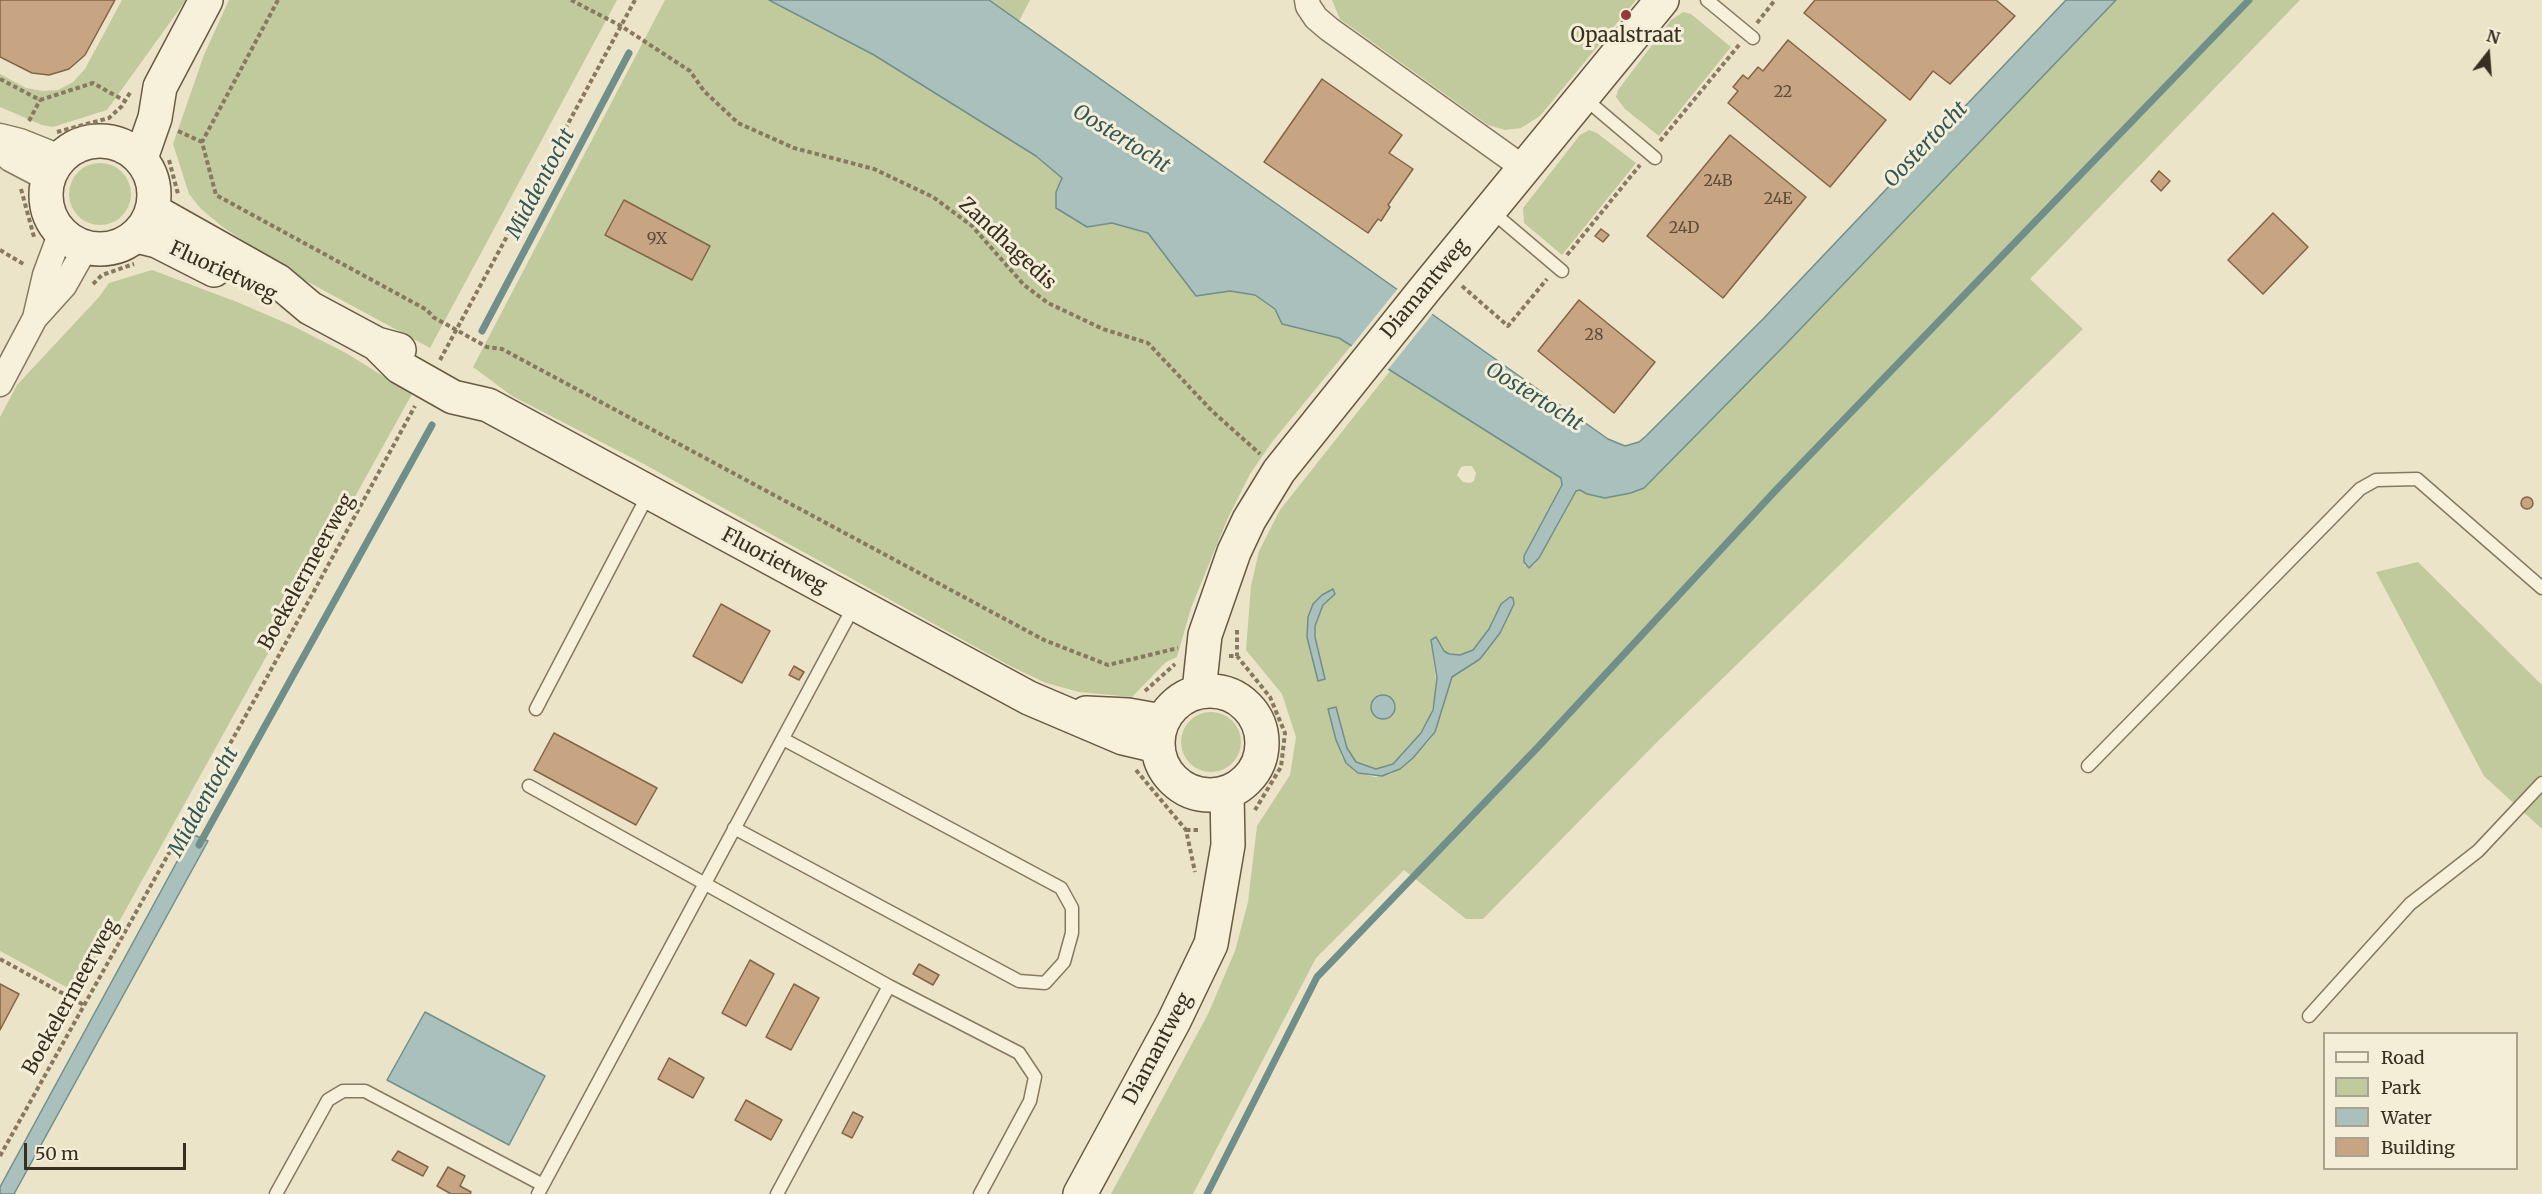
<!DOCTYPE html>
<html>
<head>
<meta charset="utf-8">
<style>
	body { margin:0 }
	#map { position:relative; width:2542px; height:1194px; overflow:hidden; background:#ece4c9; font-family:Merriweather,serif }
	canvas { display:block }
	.legend { position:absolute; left:2323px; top:1032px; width:195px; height:138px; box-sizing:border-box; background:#f4eed8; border:2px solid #a9a28f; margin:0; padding:8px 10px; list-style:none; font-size:18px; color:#392f21 }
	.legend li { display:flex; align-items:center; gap:12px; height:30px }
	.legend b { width:30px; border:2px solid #a9a28f }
	.north { position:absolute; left:2458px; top:24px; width:60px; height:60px; -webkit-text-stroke:4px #f4eed8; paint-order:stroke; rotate:17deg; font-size:16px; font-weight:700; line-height:24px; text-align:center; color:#392f21 }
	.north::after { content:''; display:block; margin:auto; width:21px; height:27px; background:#392f21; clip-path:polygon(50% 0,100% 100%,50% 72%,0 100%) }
	.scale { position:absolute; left:24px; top:1143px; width:162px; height:27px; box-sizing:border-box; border:3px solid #392f21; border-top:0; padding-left:8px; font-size:18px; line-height:21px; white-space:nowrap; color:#392f21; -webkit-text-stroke:4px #f4eed8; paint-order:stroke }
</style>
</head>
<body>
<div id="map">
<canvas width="2542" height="1194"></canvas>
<ul class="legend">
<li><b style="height:8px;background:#f7f1dc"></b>Road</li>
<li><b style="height:16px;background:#c1ca9d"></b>Park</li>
<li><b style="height:16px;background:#a9c0bc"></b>Water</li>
<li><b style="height:16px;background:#c7a482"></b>Building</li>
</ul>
<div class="north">N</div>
<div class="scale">50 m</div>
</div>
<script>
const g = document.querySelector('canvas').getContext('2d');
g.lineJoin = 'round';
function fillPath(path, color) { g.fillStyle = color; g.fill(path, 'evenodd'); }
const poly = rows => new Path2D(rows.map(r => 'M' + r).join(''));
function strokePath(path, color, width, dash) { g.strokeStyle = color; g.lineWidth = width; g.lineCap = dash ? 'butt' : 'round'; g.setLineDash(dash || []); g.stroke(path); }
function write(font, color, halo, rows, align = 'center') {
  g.font = font + ' Merriweather,serif'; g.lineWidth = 6; g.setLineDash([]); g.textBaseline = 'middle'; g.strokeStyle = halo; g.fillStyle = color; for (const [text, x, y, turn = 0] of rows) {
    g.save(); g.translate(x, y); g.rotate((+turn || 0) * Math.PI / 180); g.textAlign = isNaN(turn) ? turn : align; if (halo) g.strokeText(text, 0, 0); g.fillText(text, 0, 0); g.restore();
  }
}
const green = poly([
	[122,0,186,0,107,110,53,127,42,125,0,107,0,74,26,88,43,91,58,90,73,82,85,69],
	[229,0,617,0,430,348,299,277,224,228,201,209,189,194,173,144,204,55],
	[665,0,769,0,874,55,1036,156,1062,178,1056,192,1056,208,1087,227,1112,223,1148,233,1196,296,1230,291,1255,295,1275,309,1283,324,1339,338,1351,346,1272,442,1250,474,1227,520,1191,608,1177,657,1166,662,1132,697,1079,692,1046,683,1012,667,640,462,512,396,473,367],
	[989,0,1030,0,1019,21],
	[1332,0,1636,0,1540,116,1521,128,1505,130,1488,125,1340,19],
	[2116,0,2300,0,2030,279,2083,329,1659,740,1483,919,1466,919,1404,870,1316,958,1193,1194,1111,1194,1208,1014,1235,951,1248,902,1257,826,1290,775,1296,737,1282,694,1246,650,1251,586,1259,551,1280,510,1390,371,1561,478,1562,485,1524,556,1525,566,1534,565,1576,491,1580,490,1587,494,1605,497,1631,493,1644,488,1784,346],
	[1466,466,1472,466,1476,473,1474,481,1470,483,1463,482,1457,475,1461,467],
	[1336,592,1323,605,1315,627,1319,681,1307,637,1308,617],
	[1501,604,1514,604,1500,633,1480,659,1452,677,1435,732,1429,741,1413,758,1391,774,1375,777,1358,773,1342,757,1329,709,1336,708,1347,749,1356,762,1376,769,1393,764,1410,747,1429,721,1437,690,1431,639,1436,637,1444,651,1449,654,1460,655,1473,650,1489,629],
	[1683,12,1691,14,1731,47,1659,136,1625,109,1616,97,1618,90,1671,20],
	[1589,130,1597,133,1636,163,1562,255,1524,223,1523,208,1580,135],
	'69 194a31 31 0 1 1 62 0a31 31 0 1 1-62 0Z',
	[152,270,237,302,293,326,346,353,412,394,79,994,0,951,0,417,17,385,99,297,109,283],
	[2418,562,2542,685,2542,829,2484,776,2376,572],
	'1181 742a30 30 0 1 1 60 0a30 30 0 1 1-60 0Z'
]);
const water = poly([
	[769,0,989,0,1608,439,1625,446,1639,442,1646,436,1763,319,2066,0,2116,0,1784,346,1644,488,1631,493,1605,498,1587,494,1580,490,1576,491,1539,558,1529,568,1524,562,1524,556,1562,485,1561,478,1339,338,1282,324,1275,309,1255,295,1230,291,1196,296,1148,233,1112,223,1087,227,1056,208,1056,192,1062,178,1036,156,874,55,769,0],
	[1333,589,1335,594,1323,605,1315,626,1315,637,1325,679,1318,681,1307,637,1308,617,1313,604,1322,595,1333,589],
	[1510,597,1513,598,1514,604,1500,633,1480,659,1452,677,1435,732,1413,758,1400,769,1382,776,1358,773,1346,763,1336,740,1328,709,1336,707,1347,748,1356,762,1376,769,1393,764,1421,733,1433,710,1437,678,1431,640,1436,637,1444,651,1449,654,1460,655,1473,650,1489,629,1501,604,1510,597],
	'1371 707a12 12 0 1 1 24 0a12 12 0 1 1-24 0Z',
	[192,834,208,841,14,1194,0,1194,0,1187,192,834],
	[425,1012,545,1076,509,1145,387,1080,425,1012]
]);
const pier = poly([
	[1399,287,1434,312,1386,372,1350,348]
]);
const stream = poly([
	[482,331,629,53],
	[199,845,432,425],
	[1207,1194,1317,977,1539,746,1776,490,2249,0]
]);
const building = poly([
	[0,0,115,0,85,55,69,69,49,75,32,73,0,57,0,0],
	[1815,0,1996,0,2015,16,1950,84,1933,71,1910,100,1804,13,1815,0],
	[1788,40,1886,120,1830,187,1728,103,1738,91,1733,87,1743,75,1748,79,1758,67,1763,71,1788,40],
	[1322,79,1402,135,1389,153,1413,169,1388,205,1390,207,1381,221,1378,219,1368,233,1264,162,1322,79],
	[1730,135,1806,197,1723,298,1647,236,1730,135],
	[2159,171,2170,181,2161,191,2151,181,2159,171],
	[624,200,710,246,692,280,605,235,624,200],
	[2273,213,2308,247,2263,294,2228,260,2273,213],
	[1601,229,1609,235,1603,242,1595,236,1601,229],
	[1579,300,1655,362,1614,413,1538,351,1579,300],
	'2521 503a6 6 0 1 1 12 0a6 6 0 1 1-12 0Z',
	[721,604,770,631,742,683,693,656,721,604],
	[794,666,804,672,799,680,789,675,794,666],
	[554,733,657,788,636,825,534,770,554,733],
	[750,960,774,974,746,1026,722,1013,750,960],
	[919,964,939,975,933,985,913,974,919,964],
	[0,984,19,994,0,1030,0,984],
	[794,984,819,998,791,1050,766,1037,794,984],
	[669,1058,704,1078,693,1098,658,1079,669,1058],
	[746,1100,782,1120,771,1140,735,1120,746,1100],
	[853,1112,863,1117,852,1138,842,1133,853,1112],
	[398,1151,428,1167,423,1176,392,1160,398,1151],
	[448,1167,465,1176,460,1186,471,1192,470,1194,451,1194,437,1186,448,1167]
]);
const path = poly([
	[278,0,202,142,216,195,427,310,433,317,487,347,502,349,1044,640,1108,665,1178,648],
	[571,0,621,26,690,71,704,91,738,123,794,148,874,169,933,197,972,226,1024,285,1048,303,1103,329,1148,343,1212,411,1260,454],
	[1757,23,1775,0],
	[0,79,40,100,93,83,125,101],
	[29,121,40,100],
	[178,131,202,142],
	[57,132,109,118,122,106,131,91],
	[1660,141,1739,45],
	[169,160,178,194],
	[21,189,34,237],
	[0,250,25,265],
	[1567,255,1640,165],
	[93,284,102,275,134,264],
	[1462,286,1508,326,1547,279],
	[440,360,635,0],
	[1237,630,1237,656],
	[1229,656,1237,656,1270,697,1285,733,1281,767,1255,810],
	[1145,691,1175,664],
	[1136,770,1186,830,1195,872],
	[1186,830,1201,830],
	[0,959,84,1005],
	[0,1156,260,690,415,406]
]);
const lane = poly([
	[1707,0,1753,38],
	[1583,97,1655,158],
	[1490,210,1562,271],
	[536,709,648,495],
	[2088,766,2360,489,2376,480,2417,479,2542,588],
	[529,786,889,986,1019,1053,1035,1077,1030,1101,980,1194],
	[734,828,1019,981,1045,983,1064,962,1072,933,1072,908,1061,888,783,739],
	[2309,1016,2410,904,2478,851,2542,783],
	[276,1194,328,1100,343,1091,365,1091,543,1185],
	[538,1194,854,606],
	[777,1194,889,986]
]);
const street = poly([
	[1307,0,1308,6,1316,18,1329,29,1525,169],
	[0,136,20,141,60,157],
	[0,149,10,159,48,179],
	[36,317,64,286,86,247],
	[0,384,35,318,45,275,61,232]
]);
const secondary = poly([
	'46 195a54 54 0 1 1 108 0a54 54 0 1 1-108 0Z',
	[141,158,155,118,160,87,206,0],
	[152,210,278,281,310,308,377,344,399,350],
	[137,236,157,241,214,270],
	[377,344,400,367,453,397,488,405,1029,698,1123,738,1157,746],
	'1158 743a52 52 0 1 1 104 0a52 52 0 1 1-104 0Z',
	[1199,691,1205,635,1234,552,1249,520,1279,471,1425,289,1662,0],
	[1086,713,1128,715,1162,721],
	[1080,1194,1174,1021,1211,944,1228,845,1227,792]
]);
const markers = [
	[1626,15,6,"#923a33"]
];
const numberNames = [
	["22",1783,92],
	["24B",1718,181],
	["24E",1778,199],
	["24D",1684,228],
	["9X",657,239],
	["28",1594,335]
];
const poiNames = [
	["Opaalstraat",1626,36]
];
const streetNames = [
	["Zandhagedis",1007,244,43],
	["Fluorietweg",223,272,25],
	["Diamantweg",1425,289,-50],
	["Fluorietweg",774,561,28],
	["Boekelermeerweg",307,572,-61],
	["Boekelermeerweg",71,997,-61],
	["Diamantweg",1158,1049,-62]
];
const waterNames = [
	["Oostertocht",1121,139,32],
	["Oostertocht",1926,145,-46],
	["Middentocht",541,184,-62],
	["Oostertocht",1534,397,32],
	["Middentocht",204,802,-61]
];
fillPath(green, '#c1ca9d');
fillPath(water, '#a9c0bc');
strokePath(water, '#708f8a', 1.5);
fillPath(pier, '#ece4c9');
strokePath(stream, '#708f8a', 7);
fillPath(building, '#c7a482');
strokePath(building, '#856446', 1.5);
strokePath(lane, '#87785f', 15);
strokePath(street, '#87785f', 27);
strokePath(secondary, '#695942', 36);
strokePath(path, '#87785f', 4, [4.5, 3]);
strokePath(lane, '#f7f1dc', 12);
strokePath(street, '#f7f1dc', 24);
strokePath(secondary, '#f7f1dc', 33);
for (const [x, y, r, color] of markers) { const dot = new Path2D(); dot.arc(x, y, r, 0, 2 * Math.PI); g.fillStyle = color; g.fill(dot); strokePath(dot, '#f4eed8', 2); }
write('16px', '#5c4c39', null, numberNames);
write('20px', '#392f21', '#f4eed8', poiNames);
write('20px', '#392f21', '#f4eed8', streetNames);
write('italic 21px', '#325757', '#f4eed8', waterNames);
</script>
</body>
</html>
